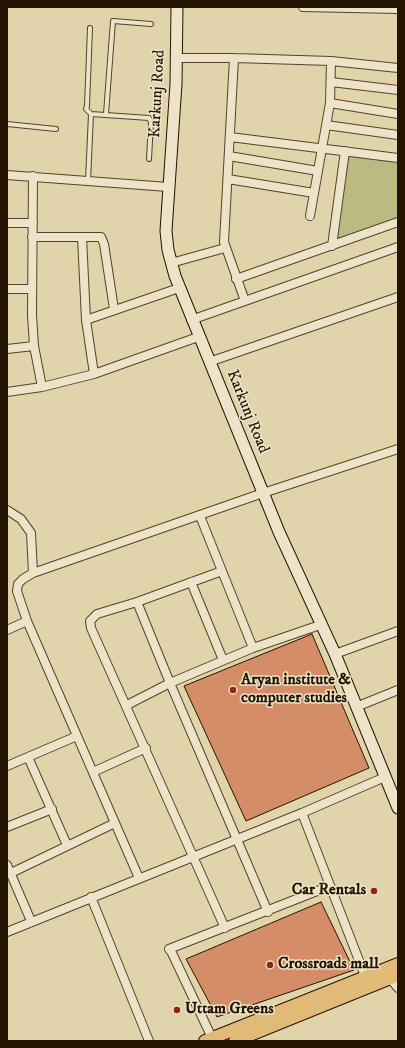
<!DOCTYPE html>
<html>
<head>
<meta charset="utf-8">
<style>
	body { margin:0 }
	#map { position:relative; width:405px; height:1048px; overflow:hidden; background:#e1d4ab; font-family:"IM FELL DW Pica",serif }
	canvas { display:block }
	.frame { position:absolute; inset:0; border:8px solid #251301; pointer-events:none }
</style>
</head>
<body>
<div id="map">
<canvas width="405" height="1048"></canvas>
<div class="frame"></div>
</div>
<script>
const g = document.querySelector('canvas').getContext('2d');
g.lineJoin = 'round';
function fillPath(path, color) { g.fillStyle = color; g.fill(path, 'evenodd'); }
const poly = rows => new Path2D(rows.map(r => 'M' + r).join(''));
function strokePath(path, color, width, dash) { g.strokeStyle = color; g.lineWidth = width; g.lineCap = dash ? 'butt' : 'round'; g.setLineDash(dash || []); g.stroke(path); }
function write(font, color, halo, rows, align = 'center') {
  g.font = font + ' "IM FELL DW Pica",serif'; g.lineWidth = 3; g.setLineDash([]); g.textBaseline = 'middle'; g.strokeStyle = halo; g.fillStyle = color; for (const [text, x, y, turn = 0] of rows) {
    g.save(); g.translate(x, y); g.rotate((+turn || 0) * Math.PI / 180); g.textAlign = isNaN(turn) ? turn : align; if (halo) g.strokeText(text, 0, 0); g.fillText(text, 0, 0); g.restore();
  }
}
const green = poly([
	[345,151,398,160,398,218,337,239]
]);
const building = poly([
	[312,634,369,768,246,821,184,686,312,634],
	[321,902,354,970,217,1017,186,959,321,902]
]);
const lane = poly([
	[91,114,149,118,151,122,149,159],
	[106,114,113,21,151,24],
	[7,124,56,129],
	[88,181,91,114,86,109,87,106,90,28]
]);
const street = poly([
	[303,7,398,9],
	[177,58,234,58,331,61,398,68],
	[234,58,224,242,245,301],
	[331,82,398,90],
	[330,103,398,114],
	[326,125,398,135],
	[230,137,398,158],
	[229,156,318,171],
	[7,175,168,187],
	[33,176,32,315,34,346,42,387],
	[228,179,314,193],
	[310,216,330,103,331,61],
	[7,223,33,223],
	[32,237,101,237,104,244,114,309],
	[82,237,86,320,94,374],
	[332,246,345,151],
	[171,263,225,248],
	[236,279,398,222],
	[7,289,32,289],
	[86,320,179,288],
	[191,320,398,247],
	[7,349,34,346],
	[209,362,398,297],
	[7,392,42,387,94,374,198,337],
	[7,510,21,519,31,533,33,573],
	[200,516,222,571],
	[191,582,223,660],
	[7,630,27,621],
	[335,654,398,631],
	[127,705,170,683,137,602],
	[356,707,398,690],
	[28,757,67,845],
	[7,766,77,736],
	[93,772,146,748],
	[302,813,365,976],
	[7,827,52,809],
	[7,865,31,921],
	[11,873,115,823],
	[139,878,27,621,17,591,18,584,23,579,33,573,263,493,398,449],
	[91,897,149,1041],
	[268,912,170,683,253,648,320,625],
	[225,928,91,628,90,621,97,614,137,602,222,571,253,648],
	[7,932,302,813,385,777],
	[387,975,398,988],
	[212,1038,172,953,169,949,330,886]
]);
const secondary = poly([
	[177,7,176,84,166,231,168,250,175,276,279,532,335,654,398,808]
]);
const primary = poly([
	[205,1041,398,964],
	[235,1041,398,975]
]);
const markers = [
	[233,690,4,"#8f2418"],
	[374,891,4,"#8f2418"],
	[270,965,4,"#8f2418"],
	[177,1010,4,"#8f2418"]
];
const streetNames = [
	["Karkunj Road",158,94,-87],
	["Karkunj Road",247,412,68]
];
const poiNames = [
	["Aryan institute &",241,681],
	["computer studies",241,699],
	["Car Rentals",366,891,"right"],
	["Crossroads mall",278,965],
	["Uttam Greens",185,1010]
];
fillPath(green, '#babb83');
fillPath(building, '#d48d66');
strokePath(building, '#251301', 1);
strokePath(lane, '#54432c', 6);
strokePath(street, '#54432c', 10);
strokePath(secondary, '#251301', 13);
strokePath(primary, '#251301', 14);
strokePath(lane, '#ece3c8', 4);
strokePath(street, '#ece3c8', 8);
strokePath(secondary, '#ece3c8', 11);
strokePath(primary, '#e0ba76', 12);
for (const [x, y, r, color] of markers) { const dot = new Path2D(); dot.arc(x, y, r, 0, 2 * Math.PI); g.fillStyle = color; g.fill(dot); strokePath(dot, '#ece3c8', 1.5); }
write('16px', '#251301', '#ece3c8', streetNames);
write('bold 16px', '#251301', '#ece3c8', poiNames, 'left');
</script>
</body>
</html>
